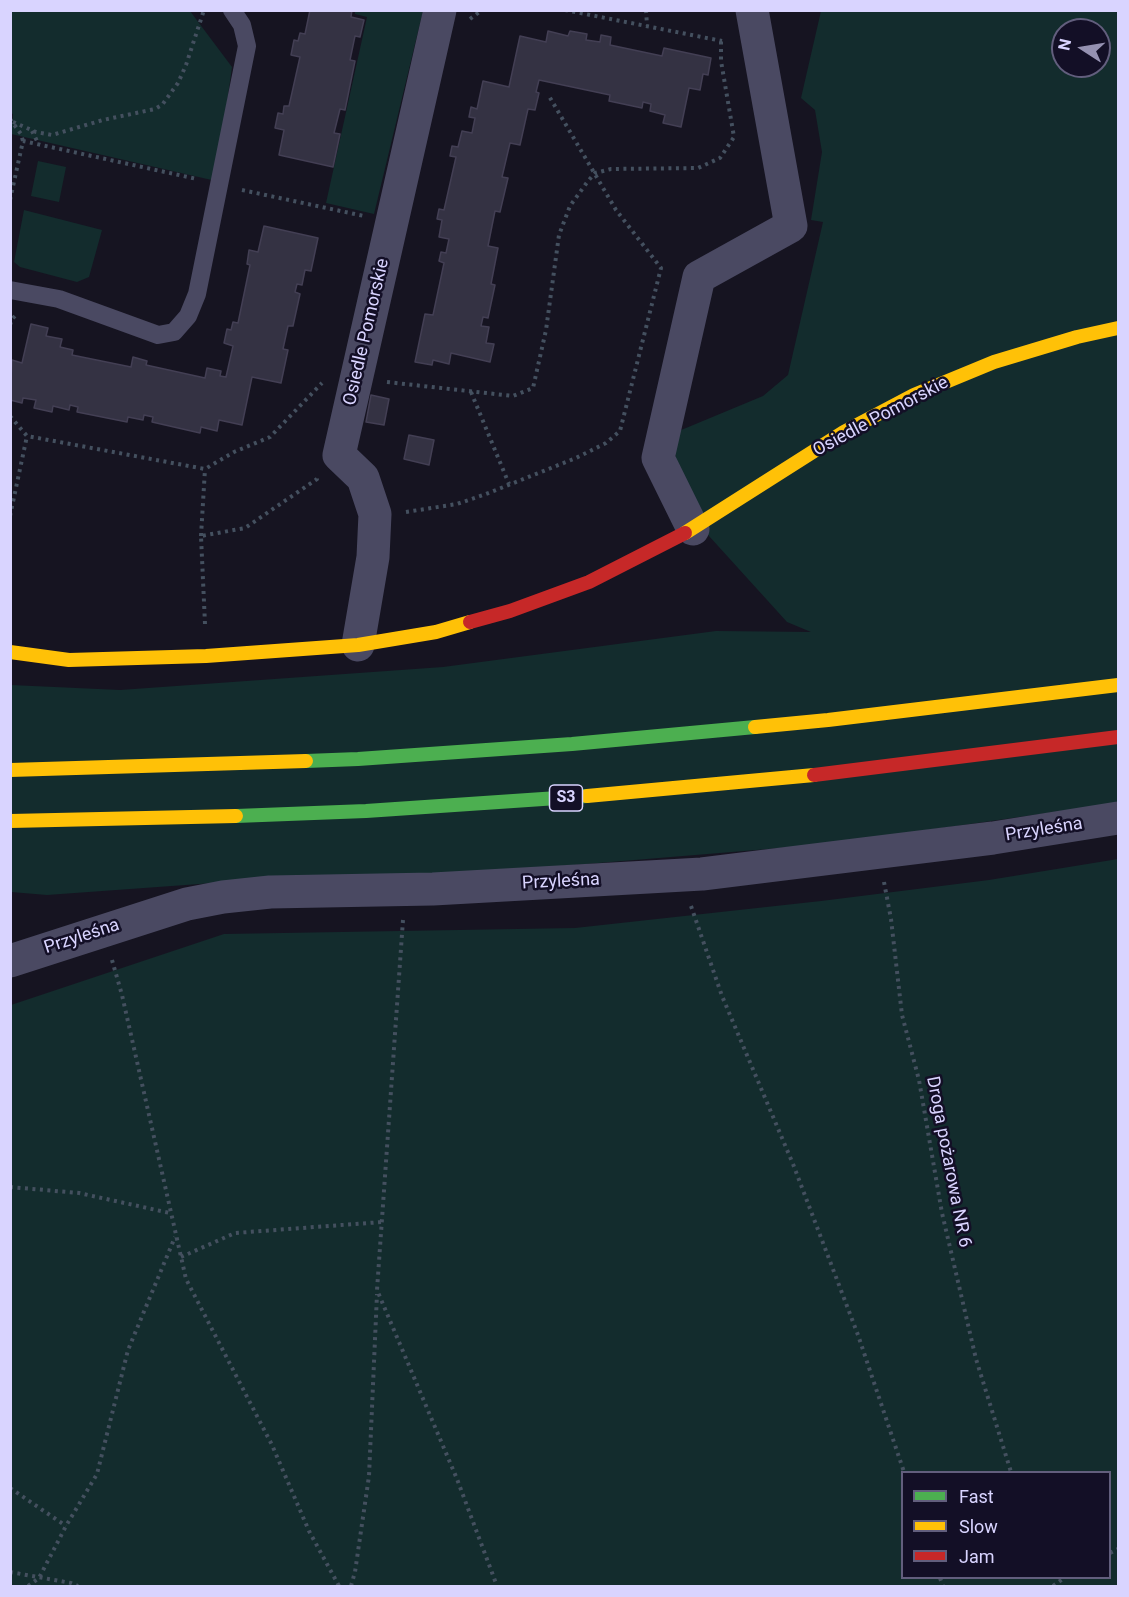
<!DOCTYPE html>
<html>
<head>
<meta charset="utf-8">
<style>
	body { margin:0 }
	#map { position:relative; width:1129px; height:1597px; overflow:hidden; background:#161421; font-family:Roboto,sans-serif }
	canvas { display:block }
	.frame { position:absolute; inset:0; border:12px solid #d9d4ff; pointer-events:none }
	.legend { position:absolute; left:901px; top:1471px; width:210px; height:108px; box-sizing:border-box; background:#130f26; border:2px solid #625e7d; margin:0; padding:8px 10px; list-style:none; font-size:18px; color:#d9d4ff }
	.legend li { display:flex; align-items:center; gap:12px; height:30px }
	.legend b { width:30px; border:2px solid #625e7d }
	.north { position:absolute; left:1051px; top:18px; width:60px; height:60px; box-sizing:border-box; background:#130f26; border:2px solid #625e7d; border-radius:50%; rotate:282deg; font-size:16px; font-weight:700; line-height:24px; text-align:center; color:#d9d4ff }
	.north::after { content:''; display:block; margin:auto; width:21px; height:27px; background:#9591b1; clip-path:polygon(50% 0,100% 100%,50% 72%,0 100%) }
</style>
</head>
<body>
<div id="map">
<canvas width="1129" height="1597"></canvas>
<div class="frame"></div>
<ul class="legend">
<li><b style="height:8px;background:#4caf50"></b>Fast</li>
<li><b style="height:8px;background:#ffc107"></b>Slow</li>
<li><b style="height:8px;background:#c62828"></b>Jam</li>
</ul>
<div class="north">N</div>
</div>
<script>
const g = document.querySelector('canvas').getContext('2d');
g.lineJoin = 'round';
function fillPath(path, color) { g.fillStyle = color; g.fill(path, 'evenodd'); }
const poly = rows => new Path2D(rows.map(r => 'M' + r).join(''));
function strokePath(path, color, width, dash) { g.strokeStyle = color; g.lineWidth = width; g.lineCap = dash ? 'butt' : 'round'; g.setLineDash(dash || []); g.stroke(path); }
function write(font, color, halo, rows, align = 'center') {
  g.font = font + ' Roboto,sans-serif'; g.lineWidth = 5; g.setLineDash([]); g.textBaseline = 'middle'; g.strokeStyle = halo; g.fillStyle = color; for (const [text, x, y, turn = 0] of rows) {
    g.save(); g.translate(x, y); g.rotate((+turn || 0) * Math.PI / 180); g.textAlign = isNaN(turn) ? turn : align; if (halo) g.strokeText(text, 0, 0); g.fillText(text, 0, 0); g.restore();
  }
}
const green = poly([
	[11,11,190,11,232,67,216,181,11,134,13,114,10,113],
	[355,11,423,11,374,214,326,203,367,17,355,14],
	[821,11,1118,11,1118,803,829,844,428,877,227,882,47,895,11,892,11,685,120,690,443,667,716,631,811,632,787,622,699,525,676,468,674,433,763,396,788,375,823,222,811,220,822,152,815,110,801,98],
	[1063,30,1099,30,1099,66,1063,66],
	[38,161,66,167,59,202,31,196],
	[24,210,102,230,89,277,77,282,20,267,14,262],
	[1118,859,1118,1586,11,1586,11,1005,224,934,575,928,821,901,989,880],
	[1110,1472,1110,1578,902,1578,902,1472]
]);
const building = poly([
	[310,10,352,10,351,17,364,20,360,37,355,36,350,60,355,61,345,110,340,109,334,133,340,134,333,167,279,155,284,130,275,128,278,113,283,114,284,106,289,106,300,57,291,55,294,40,298,41,300,33,305,34,310,10],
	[548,31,568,36,570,31,587,34,586,40,600,42,601,35,611,37,610,45,662,56,664,48,711,58,708,75,703,74,700,90,689,88,681,127,663,123,665,115,650,111,651,104,643,102,642,108,609,101,610,95,539,80,536,92,539,93,535,110,528,109,520,145,510,143,502,177,508,178,500,212,495,211,488,246,498,248,491,284,495,285,488,318,483,317,481,326,489,327,486,343,494,344,490,362,451,353,449,364,433,360,432,365,415,362,425,314,433,315,444,263,439,261,441,252,446,253,449,239,439,237,442,220,437,219,439,209,444,210,456,157,450,156,452,146,458,147,462,131,472,133,475,118,469,117,471,107,477,109,483,81,509,87,520,36,546,42,548,31],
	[264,226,318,238,311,271,305,270,302,285,297,284,295,292,300,294,293,326,288,326,283,349,288,350,281,383,252,377,242,425,219,420,217,431,201,427,200,433,152,422,153,417,144,415,143,420,128,417,127,422,77,412,78,407,70,405,69,410,53,406,52,412,34,408,36,400,23,398,22,403,10,400,12,360,22,363,31,324,48,328,46,336,62,339,60,347,73,350,72,355,131,367,133,357,147,361,146,365,205,378,207,368,221,371,220,376,226,377,233,346,224,343,227,329,231,330,233,322,238,323,250,265,247,264,249,250,258,252,264,226],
	[371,395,389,399,384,425,366,422,371,395],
	[409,435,434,440,429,465,404,459,409,435]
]);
const path = poly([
	[565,10,722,41],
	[646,10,647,25],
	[470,19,482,10],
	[10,119,21,134,23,141],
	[13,122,36,132,52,135,103,120,155,109,162,105,178,83,186,65,204,10],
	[32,131,39,145],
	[242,190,364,216],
	[10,200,23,141,197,179],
	[10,325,12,319,15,316],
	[387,382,513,396,533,388,546,330,559,235,570,206,588,181,595,173,611,169,698,168,720,158,734,137,721,61,721,41],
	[471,392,509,484],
	[10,416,27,436,205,469,234,452,270,437,322,383],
	[406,512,457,504,486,494,576,458,606,443,620,431,661,268,616,210,549,96],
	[10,516,27,436],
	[201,536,205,469],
	[205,624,201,536,245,528,317,479,317,476],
	[884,882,891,919,902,1015,919,1080,942,1213,976,1359,1011,1472],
	[691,906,722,996,793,1164,858,1335,904,1472],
	[403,920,377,1290,457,1479,497,1586],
	[112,960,122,995,186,1279,272,1445,309,1531,339,1586],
	[10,1187,79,1193,170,1213],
	[181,1257,235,1233,382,1222],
	[10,1488,66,1526],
	[1110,1553,1118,1549],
	[10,1572,71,1583,78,1586],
	[940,1578,943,1586],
	[28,1586,39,1578,66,1526,97,1474,128,1350,175,1237],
	[351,1586,355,1572,369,1476,377,1294],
	[1053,1586,1064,1578]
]);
const lane = poly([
	[10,290,59,299,158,335,174,332,188,316,197,294,247,46,242,25,232,10]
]);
const street = poly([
	[693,529,658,458,699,277,791,226,752,10],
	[358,645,373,557,375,514,363,478,339,455,440,10],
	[10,961,187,904,223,897,270,892,433,889,702,874,993,838,1118,818]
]);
const fast = poly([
	[306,761,358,759,572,744,755,727],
	[236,816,366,811,587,796]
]);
const slow = poly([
	[685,533,844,432,914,395,994,362,1077,337,1118,328],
	[10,652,69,660,206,656,358,645,436,632,470,622],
	[755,727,828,720,1118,685],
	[10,770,306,761],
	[587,796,814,775],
	[10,821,236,816]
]);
const jam = poly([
	[470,622,510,611,589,582,685,533],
	[814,775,1118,737]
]);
const shields = [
	[566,798,33]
];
const shieldNames = [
	["S3",566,798]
];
const streetNames = [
	["Osiedle Pomorskie",367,332,-77],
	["Osiedle Pomorskie",881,417,-28],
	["Przyleśna",1044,830,-9],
	["Przyleśna",561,882,-3],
	["Przyleśna",82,937,-18],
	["Droga pożarowa NR 6",948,1162,79]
];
fillPath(green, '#132c2d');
fillPath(building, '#343243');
strokePath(building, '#433f54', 1.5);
strokePath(path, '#44505f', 4, [3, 4.5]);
strokePath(lane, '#4a4962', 18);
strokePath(street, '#4a4962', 33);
strokePath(fast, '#4caf50', 14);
strokePath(slow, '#ffc107', 14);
strokePath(jam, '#c62828', 14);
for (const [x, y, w] of shields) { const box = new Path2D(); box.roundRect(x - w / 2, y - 13, w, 26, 4.5); g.fillStyle = '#130f26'; g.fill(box); strokePath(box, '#d9d4ff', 1.5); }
write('bold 16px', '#d9d4ff', null, shieldNames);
write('18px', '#d9d4ff', '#130f26', streetNames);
</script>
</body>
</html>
